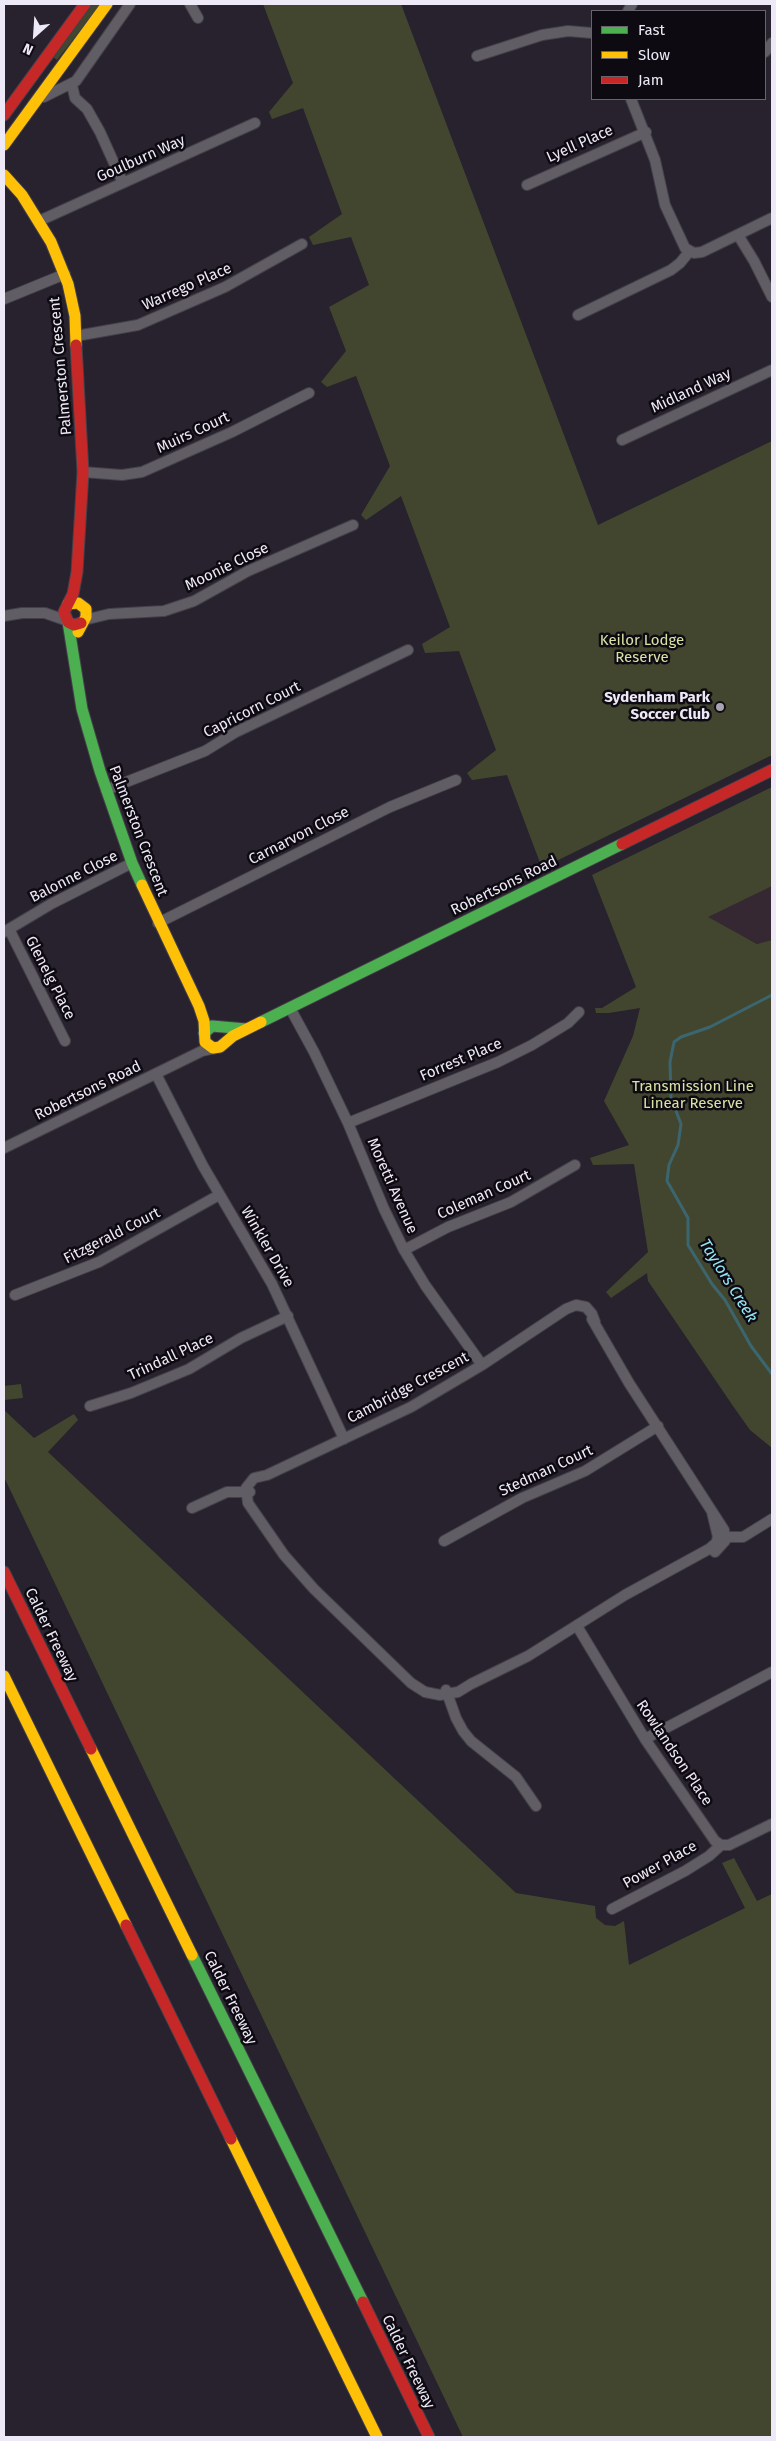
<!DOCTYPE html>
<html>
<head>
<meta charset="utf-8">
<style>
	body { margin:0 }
	#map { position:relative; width:776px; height:2441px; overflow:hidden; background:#27222d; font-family:"Fira Sans",sans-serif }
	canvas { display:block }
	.frame { position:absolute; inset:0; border:5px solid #eee9f6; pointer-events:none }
	.legend { position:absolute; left:591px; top:10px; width:175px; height:90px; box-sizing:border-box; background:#0e0a12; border:1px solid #68636d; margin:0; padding:6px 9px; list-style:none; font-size:15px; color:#eee9f6 }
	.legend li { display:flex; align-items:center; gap:10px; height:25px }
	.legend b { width:25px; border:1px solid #68636d }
	.north { position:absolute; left:10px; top:10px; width:50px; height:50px; -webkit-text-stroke:4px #0e0a12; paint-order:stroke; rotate:206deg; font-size:14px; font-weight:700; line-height:20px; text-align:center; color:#eee9f6 }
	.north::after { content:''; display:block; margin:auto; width:18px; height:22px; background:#eee9f6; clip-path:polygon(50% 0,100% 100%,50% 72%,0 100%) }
</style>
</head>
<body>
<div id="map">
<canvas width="776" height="2441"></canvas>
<div class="frame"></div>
<ul class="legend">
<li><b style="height:6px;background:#4caf50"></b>Fast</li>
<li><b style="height:6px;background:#ffc107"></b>Slow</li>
<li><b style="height:6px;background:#c62828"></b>Jam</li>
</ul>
<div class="north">N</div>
</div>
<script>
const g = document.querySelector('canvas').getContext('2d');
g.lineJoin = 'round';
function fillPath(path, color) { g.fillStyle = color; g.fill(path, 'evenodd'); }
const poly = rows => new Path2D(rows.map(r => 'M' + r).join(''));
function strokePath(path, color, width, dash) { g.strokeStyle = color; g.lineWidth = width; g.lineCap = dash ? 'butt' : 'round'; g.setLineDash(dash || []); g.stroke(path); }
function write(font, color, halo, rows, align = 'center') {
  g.font = font + ' "Fira Sans",sans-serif'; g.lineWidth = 5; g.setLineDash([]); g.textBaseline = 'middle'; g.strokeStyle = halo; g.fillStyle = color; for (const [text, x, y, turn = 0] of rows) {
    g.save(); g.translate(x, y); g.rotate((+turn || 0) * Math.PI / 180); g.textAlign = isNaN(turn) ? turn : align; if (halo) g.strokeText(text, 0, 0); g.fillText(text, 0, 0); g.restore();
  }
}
const education = poly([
	[772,787,772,940,758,944,709,919,669,838]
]);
const green = poly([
	[92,4,101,4,57,60,53,57],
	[263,4,401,4,598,525,772,441,772,755,542,868,507,775,472,780,467,773,496,750,459,651,425,653,422,644,450,627,401,496,366,520,361,515,390,466,356,376,327,387,321,382,346,351,329,307,369,285,351,237,313,245,309,237,342,214,303,108,272,119,269,112,293,83],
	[772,787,772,886,708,917,757,944,772,940,772,1448,750,1430,733,1406,648,1281,647,1273,611,1298,606,1292,648,1252,634,1164,593,1165,590,1158,629,1145,604,1101,633,1036,640,1008,609,1013,596,1013,595,1008,602,1008,636,987,592,875],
	[21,1384,23,1398,4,1400,4,1386],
	[4,1410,34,1438,74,1414,78,1420,48,1452,516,1893,595,1906,596,1918,605,1925,615,1926,624,1921,629,1965,745,1908,722,1863,734,1858,757,1901,772,1894,772,2437,463,2437,4,1477]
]);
const stream = poly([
	[772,995,710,1027,681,1037,674,1042,670,1062,671,1098,681,1124,678,1145,669,1165,667,1181,688,1218,688,1245,712,1284,725,1300,751,1346,772,1374]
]);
const street = poly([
	[190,4,198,18],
	[628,11,632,4],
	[765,52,772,43],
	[477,56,542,35,568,31,592,33],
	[72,85,75,98,87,109,100,132,123,183],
	[44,97,76,81,130,4],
	[631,99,655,160,665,205,685,248,694,253,702,252,772,218],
	[527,185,646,132],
	[39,221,255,123],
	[738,235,754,261,772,297],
	[4,299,65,274],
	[578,315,671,270,680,263,689,252],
	[76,336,138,325,225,287,302,244],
	[622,440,772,370],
	[83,472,122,475,142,472,232,432,309,393],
	[4,616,22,613,45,613,65,620],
	[84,620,109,614,164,611,194,601,248,571,353,525],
	[106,790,205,751,236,732,408,650],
	[158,923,390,807,456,780],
	[9,929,65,1041],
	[4,932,51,904,132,863],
	[290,1008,314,1052,348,1123,384,1209,404,1250,425,1285,482,1365],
	[156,1074,203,1166,272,1284,344,1439],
	[348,1123,498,1062,532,1045,568,1023,579,1012],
	[4,1148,202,1051,216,1048],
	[404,1250,448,1227,511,1202,575,1165],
	[15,1295,99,1262,219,1195],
	[592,1319,629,1383,724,1530,725,1541,715,1552],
	[595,1322,592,1314,586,1307,576,1305,566,1309,482,1365,411,1407,267,1475,254,1478,246,1488,248,1503,284,1555,314,1589,411,1683,425,1692,440,1695,458,1692,471,1684,528,1656,625,1595,709,1549,716,1543,718,1537,712,1512],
	[90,1406,131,1393,189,1369,241,1338,288,1316],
	[192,1508,227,1492,250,1492],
	[719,1537,743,1537,772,1519],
	[444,1541,522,1498,585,1471,658,1426],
	[577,1626,645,1739,715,1841,721,1845,729,1845,772,1824],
	[446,1690,456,1718,463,1731,471,1741,516,1777,536,1806],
	[645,1739,772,1672],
	[612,1909,685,1871,709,1856,721,1845]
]);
const fast = poly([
	[68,622,82,709,100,771,132,863,142,885],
	[261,1022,622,844],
	[204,1033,212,1026,246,1029],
	[192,1955,363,2302]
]);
const slow = poly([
	[4,145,107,4],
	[4,175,22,195,51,242,68,284,75,316,76,345],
	[68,604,78,603,86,609,86,617,78,632],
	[142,885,199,1006,204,1021,205,1042,213,1048,220,1047,233,1036,261,1022],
	[4,1676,126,1925],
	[91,1749,192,1955],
	[231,2139,377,2437]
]);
const jam = poly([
	[4,115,85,4],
	[76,345,83,472,77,572,73,594,64,612,68,622,74,625,81,623],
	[622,844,772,770],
	[4,1572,91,1749],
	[126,1925,231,2139],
	[363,2302,429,2437]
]);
const markers = [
	[720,707,5,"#a8a3b0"]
];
const streetNames = [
	["Lyell Place",580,144,-24],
	["Goulburn Way",141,159,-24],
	["Warrego Place",187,287,-24],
	["Palmerston Crescent",61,366,-95],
	["Midland Way",691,391,-25],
	["Muirs Court",193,433,-25],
	["Moonie Close",227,567,-26],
	["Capricorn Court",252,710,-27],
	["Palmerston Crescent",138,831,69],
	["Carnarvon Close",299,836,-27],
	["Balonne Close",74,877,-27],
	["Robertsons Road",504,886,-26],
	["Glenelg Place",50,978,63],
	["Forrest Place",461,1060,-23],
	["Robertsons Road",88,1091,-26],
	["Moretti Avenue",392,1186,66],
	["Coleman Court",484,1195,-24],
	["Fitzgerald Court",112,1236,-27],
	["Winkler Drive",267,1247,60],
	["Trindall Place",171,1357,-25],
	["Cambridge Crescent",408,1388,-28],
	["Stedman Court",546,1471,-25],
	["Calder Freeway",51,1635,64],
	["Rowlandson Place",674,1753,56],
	["Power Place",660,1865,-29],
	["Calder Freeway",230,1998,64],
	["Calder Freeway",408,2362,64]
];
const parkNames = [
	["Keilor Lodge",642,641],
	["Reserve",642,658],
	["Transmission Line",693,1087],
	["Linear Reserve",693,1104]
];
const poiNames = [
	["Sydenham Park",710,698],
	["Soccer Club",710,715]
];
const waterNames = [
	["Taylors Creek",728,1281,58]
];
fillPath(education, '#362833');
fillPath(green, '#43462f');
strokePath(stream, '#3b666f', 3);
strokePath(street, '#44404a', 12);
strokePath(fast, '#44404a', 13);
strokePath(slow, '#44404a', 13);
strokePath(jam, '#44404a', 13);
strokePath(street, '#605d64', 10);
strokePath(fast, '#4caf50', 11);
strokePath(slow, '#ffc107', 11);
strokePath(jam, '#c62828', 11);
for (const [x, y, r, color] of markers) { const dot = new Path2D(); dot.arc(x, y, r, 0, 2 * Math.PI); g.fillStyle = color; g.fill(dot); strokePath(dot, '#0e0a12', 2); }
write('15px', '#eee9f6', '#0e0a12', streetNames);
write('15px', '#d8e4a5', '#0e0a12', parkNames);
write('bold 15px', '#eee9f6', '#0e0a12', poiNames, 'right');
write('italic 16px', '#95e8f8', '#0e0a12', waterNames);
</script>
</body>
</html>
